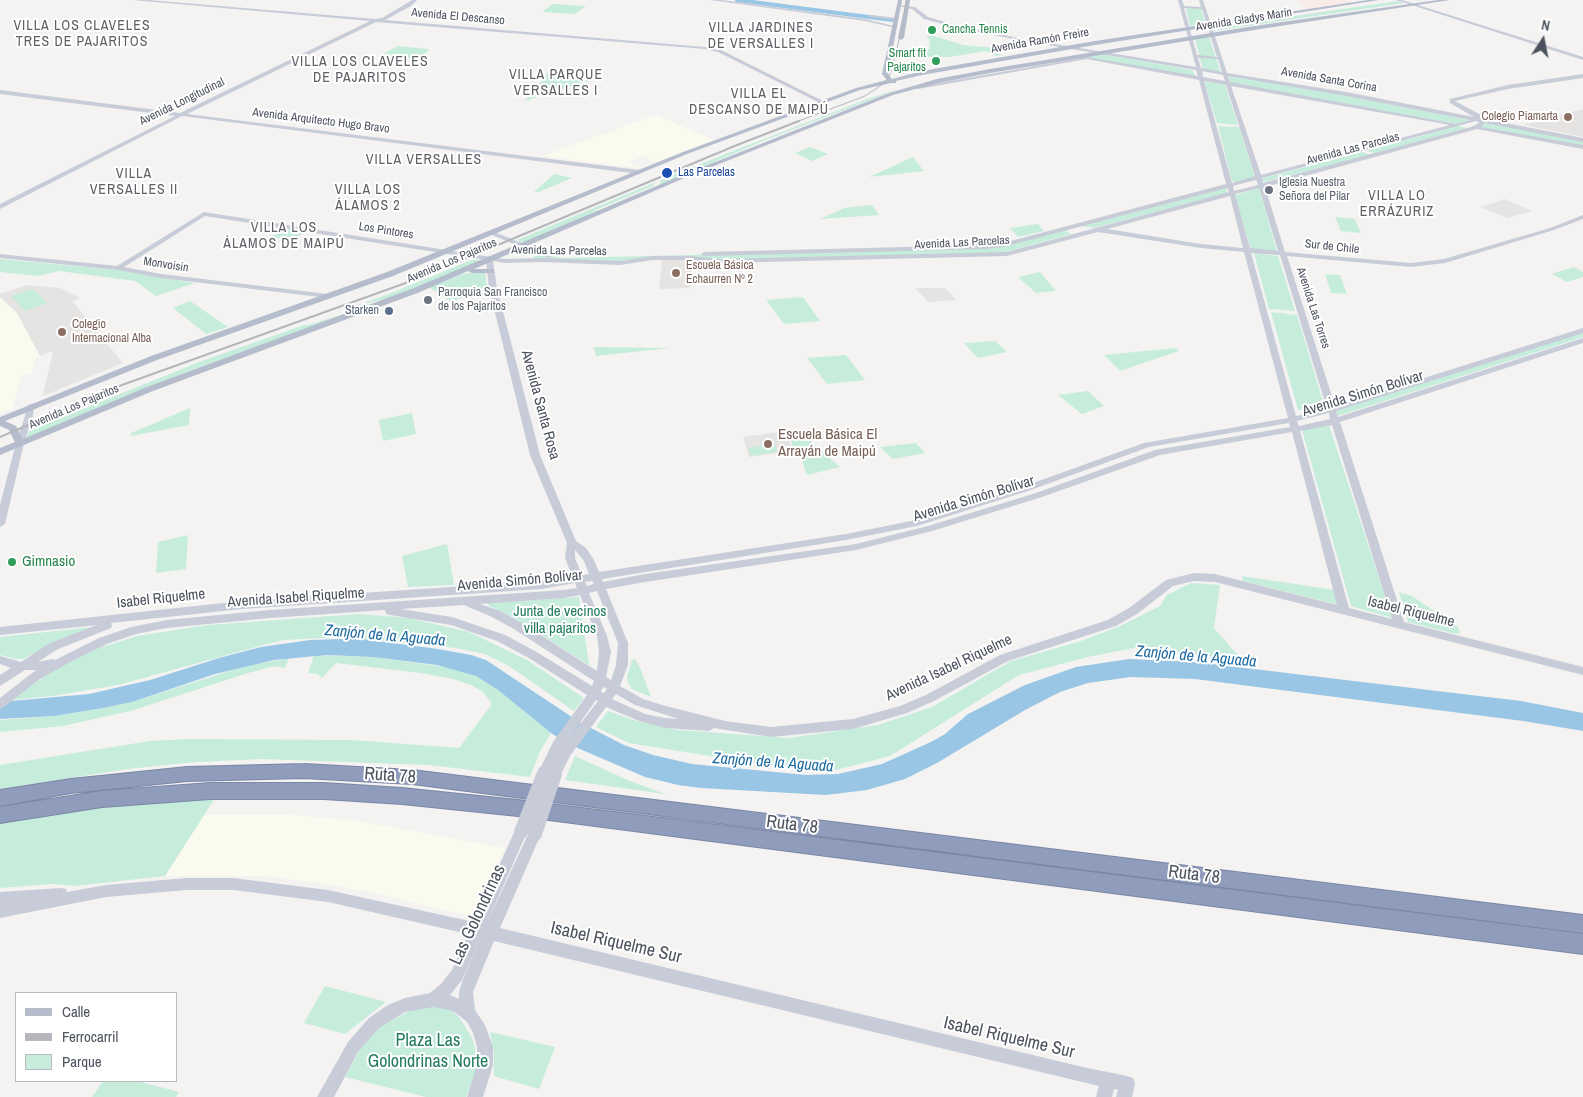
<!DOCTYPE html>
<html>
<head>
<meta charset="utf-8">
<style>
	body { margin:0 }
	#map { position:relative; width:1583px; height:1097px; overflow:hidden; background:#f4f3f2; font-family:"Archivo Narrow",sans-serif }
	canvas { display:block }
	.legend { position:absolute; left:15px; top:992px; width:162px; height:90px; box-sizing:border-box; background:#fff; border:1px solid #b7babf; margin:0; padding:6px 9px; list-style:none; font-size:15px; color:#4c525e }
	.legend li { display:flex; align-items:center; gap:10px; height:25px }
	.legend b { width:25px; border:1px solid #b7babf }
	.north { position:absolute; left:1518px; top:15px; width:50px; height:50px; -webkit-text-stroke:4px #fff; paint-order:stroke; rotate:11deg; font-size:14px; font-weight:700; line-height:20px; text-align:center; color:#4c525e }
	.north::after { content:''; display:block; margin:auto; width:18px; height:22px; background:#4c525e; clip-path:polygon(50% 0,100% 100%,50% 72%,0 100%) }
</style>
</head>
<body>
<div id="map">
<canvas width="1583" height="1097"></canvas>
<ul class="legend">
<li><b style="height:6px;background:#b5bdcd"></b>Calle</li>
<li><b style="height:6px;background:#b5b6bb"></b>Ferrocarril</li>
<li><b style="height:14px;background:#c6ecdc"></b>Parque</li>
</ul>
<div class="north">N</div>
</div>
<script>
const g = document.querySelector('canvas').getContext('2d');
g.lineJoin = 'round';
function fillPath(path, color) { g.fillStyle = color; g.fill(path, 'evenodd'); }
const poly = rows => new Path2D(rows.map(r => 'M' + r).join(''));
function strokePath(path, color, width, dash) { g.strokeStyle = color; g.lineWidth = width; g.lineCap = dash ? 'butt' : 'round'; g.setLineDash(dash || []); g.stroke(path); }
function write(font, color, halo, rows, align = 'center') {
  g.font = font + ' "Archivo Narrow",sans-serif'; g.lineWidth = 4; g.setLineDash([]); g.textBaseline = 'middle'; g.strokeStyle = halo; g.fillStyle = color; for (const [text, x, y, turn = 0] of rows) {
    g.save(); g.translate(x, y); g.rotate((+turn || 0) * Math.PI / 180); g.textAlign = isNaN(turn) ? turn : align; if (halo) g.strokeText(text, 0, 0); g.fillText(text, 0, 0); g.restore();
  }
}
const commercial = poly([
	[656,115,714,140,657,162,643,156,628,162,642,168,639,168,542,156],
	[0,297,17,313,40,356,36,357,31,373,21,376,12,409,0,414],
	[204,815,292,815,358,821,505,848,474,917,372,892,320,883,266,876,165,876]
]);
const education = poly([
	[1583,109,1583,137,1523,125],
	[1505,199,1532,211,1507,218,1481,207],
	[692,258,690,288,659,289,662,259],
	[27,285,60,288,80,298,72,301,123,363,43,396,53,351,40,356,17,313,0,297,0,294],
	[915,288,945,288,956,300,928,302],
	[786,431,793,451,749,457,743,437]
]);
const medical = poly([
	[1298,0,1347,0,1350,3,1307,9]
]);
const green = poly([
	[1398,1,1404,3,1213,31,1212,28],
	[553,4,586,6,575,14,542,12],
	[1186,8,1201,8,1205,23,1190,26],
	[931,35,963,45,995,48,990,50,1002,55,996,56,986,51,949,57,922,57,929,49,930,40,926,37],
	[1209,37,1221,73,1203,70,1195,39],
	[398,46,428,49,429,50,418,59,381,55],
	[1102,54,1192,70,1196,77,1084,57],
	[548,73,589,76,595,79,525,101],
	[1228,76,1331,93,1470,120,1457,124,1231,84],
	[1204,81,1225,85,1238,125,1217,123],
	[901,88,763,141,660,185,661,180,738,149,870,98],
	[1486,123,1583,140,1583,146,1479,128],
	[1218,126,1239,127,1255,177,1235,182,1232,181],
	[1457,126,1467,128,1375,153,1367,151],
	[810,147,828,154,812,161,795,153],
	[1362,152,1370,155,1264,182,1260,179],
	[913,157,924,171,869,177],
	[554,174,572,178,539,192,534,192],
	[656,182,653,186,598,209,587,216,523,243,517,240],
	[1226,188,1227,193,1094,228,1082,226],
	[1259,188,1277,252,1251,250,1235,195],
	[872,205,879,215,820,219,844,208],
	[1335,217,1355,219,1361,233,1341,231],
	[1038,224,1044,231,1018,237,1010,228],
	[283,229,305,232,292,240,271,237],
	[1065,230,1071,234,1003,253,716,260,694,257,617,262,533,258,537,254,563,258,987,248],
	[1254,253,1278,256,1295,311,1269,309],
	[0,259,118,270,195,283,156,296,135,281,59,271,38,276,0,272],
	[474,259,482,261,392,297,353,307,394,292],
	[1574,267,1583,272,1583,277,1567,282,1552,274],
	[485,271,487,288,451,302,429,287,463,274],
	[1040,272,1056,291,1036,293,1018,277],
	[1325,274,1340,275,1347,294,1331,293],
	[33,289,47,303,25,311,11,296],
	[803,297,820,321,784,324,766,300],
	[190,301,228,327,206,334,173,308],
	[367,307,184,373,26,439,29,431,199,362,304,325,308,325],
	[1271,312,1297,315,1324,405,1298,410],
	[1583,331,1583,337,1338,416,1336,411],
	[995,341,1007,352,978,358,964,343],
	[594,347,670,348,596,356],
	[1176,348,1179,351,1120,371,1104,355],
	[846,355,865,380,827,384,807,358],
	[1088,391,1104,406,1082,414,1058,395],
	[190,408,189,425,131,436,131,433],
	[412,413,416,434,383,441,379,420],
	[1329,425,1392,618,1351,606,1302,430],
	[804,430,807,438,819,448,794,451,788,432],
	[916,443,925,453,893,459,880,447],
	[775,444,777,452,751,456,748,448],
	[823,452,840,467,807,475,800,455],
	[188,535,186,569,156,573,158,542],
	[447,544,454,585,408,587,402,556],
	[1242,576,1335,590,1339,605,1243,581],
	[1191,583,1220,585,1214,628,1243,661,1140,647,1092,656,1019,675,890,756,832,771,779,767,629,743,596,727,608,711,633,720,677,730,789,738,878,725,932,707,1011,661,1081,641,1120,626,1160,606,1167,595],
	[1399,592,1412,596,1458,627,1460,633,1456,634,1408,622],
	[579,597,589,665,516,619,489,606,488,603],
	[359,614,409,618,469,632,527,660,584,698,574,711,509,666,485,654,456,648,340,637,284,640,267,644,118,685,52,696,11,700,58,667,96,649,137,636,208,625],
	[92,627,48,645,23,659,15,659,0,655,0,637],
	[314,655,373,657,453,668,476,676,498,690,551,733,540,751,530,777,429,765,262,759,196,762,128,769,0,789,0,765,150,741,187,739,352,740,459,748,492,704,483,692,471,685,453,679,421,673,336,663,322,678,318,674,308,673],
	[289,658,285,668,274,666,248,673,134,710,63,726,0,732,0,720,54,716,103,708,132,702,242,667],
	[635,659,641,670,651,697,632,689,628,683,627,677,632,660],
	[575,756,630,781,665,794,565,780],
	[215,798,165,876,75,886,51,884,0,888,0,822,113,805],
	[325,986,386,1002,345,1034,304,1023],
	[431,1005,449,1008,460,1018,472,1038,475,1048,476,1071,466,1097,426,1097,345,1077,363,1044,381,1026,419,1006],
	[490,1032,555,1047,539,1089,494,1076,494,1053],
	[103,1081,137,1081,179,1092,176,1097,92,1097]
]);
const water = poly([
	[341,639,362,639,438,649,471,655,486,660,581,723,624,745,653,755,692,764,806,775,838,774,882,764,933,741,945,734,968,714,1025,685,1076,667,1129,659,1195,662,1521,701,1583,713,1583,731,1523,721,1195,679,1131,677,1088,683,1060,692,1025,710,937,763,905,779,867,790,826,795,701,788,678,785,645,777,566,743,551,733,498,690,476,676,437,665,373,657,327,655,274,660,215,674,132,702,103,708,54,716,0,719,0,702,89,694,150,680,219,658,261,647,310,640]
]);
const canal = poly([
	[737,0,892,20]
]);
const secondary = poly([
	[132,0,149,0,375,19,382,18,412,0,417,0,411,6,385,20,705,47,721,50,825,102,820,103,718,52,705,49,376,22,187,114,639,170,642,172,639,174,182,116,0,209,0,204,175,116,0,94,0,90,180,113,370,21,132,0],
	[710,0,722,0,865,19,898,27,896,28,865,21,710,0],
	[1178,0,1182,0,1184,6,1201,7,1199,0,1203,0,1227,73,1346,92,1474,117,1450,103,1450,99,1508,85,1583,74,1583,78,1508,89,1455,101,1479,114,1485,119,1583,138,1583,142,1485,123,1481,127,1583,145,1583,149,1477,129,1265,187,1285,252,1411,263,1444,259,1550,228,1583,215,1583,219,1554,230,1445,263,1411,267,1287,256,1335,406,1583,328,1583,333,1336,411,1338,417,1583,338,1583,343,1340,422,1404,622,1583,667,1583,675,1215,582,1194,581,1173,586,1137,614,1116,626,1008,661,934,701,907,713,853,729,771,737,714,728,709,731,665,728,639,721,606,707,570,756,559,778,555,779,551,778,549,775,544,778,540,777,538,773,553,742,587,695,527,657,497,641,451,625,390,615,386,614,385,610,270,618,167,628,136,634,107,644,70,662,40,679,4,707,0,709,0,698,36,670,25,670,0,686,0,675,11,668,0,664,0,656,21,662,48,644,97,625,0,635,0,627,242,601,541,581,572,576,565,558,567,543,530,455,489,288,486,260,205,216,124,267,161,274,328,294,332,296,328,298,161,278,118,270,0,258,0,254,117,266,204,212,504,259,543,258,620,261,653,256,691,256,722,259,1007,252,1229,192,1227,188,1003,247,985,249,704,256,701,254,704,252,985,245,1003,243,1226,184,1199,80,1087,59,918,89,915,87,1087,57,1198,76,1196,70,1018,40,954,27,924,19,912,9,898,6,900,5,915,7,928,17,955,25,1018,38,1196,67,1178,0],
	[1184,8,1202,9,1217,57,1197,55,1184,8],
	[1198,58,1218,59,1222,72,1201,68,1198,58],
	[1202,71,1223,75,1225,81,1203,77,1202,71],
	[1228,76,1346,96,1470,120,1456,124,1230,82,1228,76],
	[1204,81,1226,85,1255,176,1232,183,1204,81],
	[1231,86,1450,125,1261,175,1231,86],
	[1476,121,1479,122,1479,123,1471,127,1263,183,1262,178,1476,121],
	[1256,180,1258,185,1234,191,1233,186,1256,180],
	[1259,188,1278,251,1250,248,1235,194,1259,188],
	[1230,196,1243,248,1201,244,1107,229,1230,196],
	[1098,232,1201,248,1244,252,1288,418,1144,443,1022,487,916,520,846,534,599,572,594,560,586,548,576,541,540,455,497,288,493,261,504,263,543,262,620,265,653,260,691,260,722,263,1007,256,1098,232],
	[1251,253,1280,255,1327,409,1296,416,1251,253],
	[1329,413,1330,419,1299,426,1297,421,1329,413],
	[1289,423,1290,427,1155,450,1036,493,928,526,856,544,645,574,603,582,602,579,846,540,917,526,1028,491,1149,447,1289,423],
	[1332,425,1392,619,1349,608,1300,431,1332,425],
	[1292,432,1337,605,1215,574,1194,573,1166,580,1129,608,1108,620,1000,655,926,695,900,706,853,719,771,727,725,721,662,705,643,699,620,686,628,665,628,643,606,589,645,582,856,550,932,531,1042,497,1160,455,1292,432],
	[575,550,584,561,589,574,582,575,575,558,575,550],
	[592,581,594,584,587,586,585,582,592,581],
	[575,583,577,588,564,590,270,610,167,620,131,627,99,638,55,660,52,659,38,662,56,650,111,628,112,625,111,623,242,609,541,589,575,583],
	[597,591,618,643,616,665,611,680,606,677,611,652,607,636,589,593,597,591],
	[580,595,597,636,599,652,597,671,522,623,500,611,480,604,564,598,580,595],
	[464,605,492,617,514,629,594,681,592,686,535,651,505,635,452,617,401,609,464,605],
	[603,687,607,689,604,693,601,692,603,687],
	[616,694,635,705,679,719,665,718,645,714,612,699,616,694],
	[596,700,598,701,568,740,596,700],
	[1396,0,1402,0,1583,57,1583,60,1396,0],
	[871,15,897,18,899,19,897,20,869,17,871,15],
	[492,231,551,255,552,256,549,258,534,253,490,234,489,233,492,231],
	[30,404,34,407,33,416,24,443,5,524,0,527,0,505,16,443,25,416,26,407,30,404],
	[521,826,526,828,527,832,486,925,530,830,535,828,540,830,541,834,500,928,1083,1067,1127,1076,1133,1078,1135,1084,1132,1097,1116,1097,1118,1090,1114,1089,1112,1097,1096,1097,1099,1086,494,941,473,992,475,1010,485,1025,493,1047,493,1065,483,1097,467,1097,477,1065,477,1047,473,1033,467,1022,456,1013,450,1010,433,1007,405,1012,379,1028,358,1052,334,1097,317,1097,348,1042,369,1018,388,1005,405,998,430,993,441,984,452,970,468,934,328,902,233,890,187,890,106,897,0,918,0,892,61,888,66,889,67,892,106,885,187,878,233,878,328,890,474,922,516,828,521,826],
	[481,937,463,979,459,992,459,999,450,995,462,980,481,937]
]);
const primary = poly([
	[898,0,902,0,888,74,892,79,922,71,1095,41,1368,0,1379,0,1095,45,922,75,896,81,896,83,891,83,860,90,687,154,393,276,157,360,5,421,16,426,23,439,147,387,414,288,685,174,889,93,937,79,990,69,1254,26,1438,0,1450,0,1254,30,990,73,938,83,893,95,689,176,474,269,494,269,494,273,472,273,468,271,420,292,153,391,0,455,0,448,15,442,9,430,0,426,0,417,151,356,387,272,683,152,856,88,887,80,882,74,898,0],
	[906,0,910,0,904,38,901,40,898,38,906,0]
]);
const highway = poly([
	[304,764,412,770,1583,915,1583,933,412,784,304,778,187,781,71,793,0,806,0,790,71,779,187,767,304,764],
	[210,783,324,783,402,788,518,800,1583,934,1583,954,518,816,402,804,324,799,210,799,102,807,0,823,0,807,102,791,210,783]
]);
const railFar1 = poly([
	[796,122,865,96,883,84,891,72,903,24,906,0]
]);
const rail = poly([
	[0,437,122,385,414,280,737,145,799,121]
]);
const secondaryBridge = poly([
	[521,832,544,773],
	[535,834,555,774]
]);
const markers = [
	[932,30,5,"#2e9e5b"],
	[936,61,5,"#2e9e5b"],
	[1568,117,5,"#8d6e63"],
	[667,173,6,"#1a4fb4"],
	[1269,190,5,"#6b7280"],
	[676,273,5,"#8d6e63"],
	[428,300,5,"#6b7280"],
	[389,311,5,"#5c6f8a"],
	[62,332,5,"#8d6e63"],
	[768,444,5,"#8d6e63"],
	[12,562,5,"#2e9e5b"]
];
const farStreetnames = [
	["Avenida El Descanso",458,17,5],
	["Avenida Gladys Marín",1244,20,-9],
	["Avenida Ramón Freire",1040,41,-10],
	["Avenida Santa Corina",1329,80,10],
	["Avenida Longitudinal",182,102,-26],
	["Avenida Arquitecto Hugo Bravo",321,121,7],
	["Avenida Las Parcelas",1353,149,-15],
	["Los Pintores",386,231,9],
	["Avenida Las Parcelas",962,243,-3],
	["Sur de Chile",1332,247,6],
	["Avenida Las Parcelas",559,251,1],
	["Avenida Los Pajaritos",452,261,-23],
	["Monvoisin",166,265,9],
	["Avenida Las Torres",1313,308,72],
	["Avenida Los Pajaritos",74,407,-23]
];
const farLeisurenames = [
	["Cancha Tennis",942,30],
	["Smart fit",926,54,"right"],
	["Pajaritos",926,68,"right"]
];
const farEducationnames = [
	["Colegio Piamarta",1558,117,"right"],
	["Escuela Básica",686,266],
	["Echaurren Nº 2",686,280],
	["Colegio",72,325],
	["Internacional Alba",72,339]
];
const farTransitnames = [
	["Las Parcelas",678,173]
];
const farWorshipnames = [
	["Iglesia Nuestra",1279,183],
	["Señora del Pilar",1279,197],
	["Parroquia San Francisco",438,293],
	["de los Pajaritos",438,307]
];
const farServicenames = [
	["Starken",379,311]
];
const farNeighbourhoodnames = [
	["VILLA LOS CLAVELES",82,26],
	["TRES DE PAJARITOS",82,42],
	["VILLA JARDINES",761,28],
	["DE VERSALLES I",761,44],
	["VILLA LOS CLAVELES",360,62],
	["DE PAJARITOS",360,78],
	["VILLA PARQUE",556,75],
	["VERSALLES I",556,91],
	["VILLA EL",759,94],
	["DESCANSO DE MAIPÚ",759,110],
	["VILLA VERSALLES",424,160],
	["VILLA",134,174],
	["VERSALLES II",134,190],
	["VILLA LOS",368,190],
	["ÁLAMOS 2",368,206],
	["VILLA LO",1397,196],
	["ERRÁZURIZ",1397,212],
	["VILLA LOS",284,228],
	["ÁLAMOS DE MAIPÚ",284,244]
];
const streetNames = [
	["Avenida Simón Bolívar",1363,394,-17],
	["Avenida Santa Rosa",540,405,75],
	["Avenida Simón Bolívar",974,499,-17],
	["Avenida Simón Bolívar",520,581,-5],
	["Avenida Isabel Riquelme",296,598,-4],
	["Isabel Riquelme",161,599,-6],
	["Isabel Riquelme",1411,612,14],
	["Avenida Isabel Riquelme",949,668,-25]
];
const educationNames = [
	["Escuela Básica El",778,435],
	["Arrayán de Maipú",778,452]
];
const leisureNames = [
	["Gimnasio",22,562]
];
const parkNames = [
	["Junta de vecinos",560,612],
	["villa pajaritos",560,629]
];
const waterNames = [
	["Zanjón de la Aguada",385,636,5],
	["Zanjón de la Aguada",1196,657,5],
	["Zanjón de la Aguada",773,763,4]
];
const nearStreetnames = [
	["Ruta 78",390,776,4],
	["Ruta 78",792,825,7],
	["Ruta 78",1194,875,7],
	["Las Golondrinas",478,915,-65],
	["Isabel Riquelme Sur",616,943,13],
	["Isabel Riquelme Sur",1009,1038,13]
];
const nearParknames = [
	["Plaza Las",428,1041],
	["Golondrinas Norte",428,1062]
];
fillPath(commercial, '#fbfaef');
fillPath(education, '#e5e4e3');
fillPath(medical, '#f9ece7');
fillPath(green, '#c6ecdc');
fillPath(water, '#98c6e4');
strokePath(canal, '#98c6e4', 4);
strokePath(highway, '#7b87a7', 2);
fillPath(secondary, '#c7ccd8');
fillPath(primary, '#b5bdcd');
fillPath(highway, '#8f9cbb');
strokePath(railFar1, '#b5b6bb', 1);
strokePath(rail, '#b5b6bb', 2);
strokePath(secondaryBridge, '#c7ccd8', 14);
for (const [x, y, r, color] of markers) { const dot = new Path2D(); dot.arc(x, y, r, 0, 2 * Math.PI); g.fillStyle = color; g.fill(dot); strokePath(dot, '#fff', 2); }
write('12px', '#4c525e', '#fff', farStreetnames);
write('12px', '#27864d', '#fff', farLeisurenames, 'left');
write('12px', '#785e54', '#fff', farEducationnames, 'left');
write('12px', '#164399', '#fff', farTransitnames, 'left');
write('12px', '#5b616d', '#fff', farWorshipnames, 'left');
write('12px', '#4e5e75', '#fff', farServicenames, 'right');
g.letterSpacing = '1px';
write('14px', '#5f6166', '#fff', farNeighbourhoodnames);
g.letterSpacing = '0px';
write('15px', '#4c525e', '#fff', streetNames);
write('15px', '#785e54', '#fff', educationNames, 'left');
write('15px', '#27864d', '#fff', leisureNames, 'left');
write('15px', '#227a5f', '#fff', parkNames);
write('italic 16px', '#1c6ba1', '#fff', waterNames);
write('18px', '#4c525e', '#fff', nearStreetnames);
write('18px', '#227a5f', '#fff', nearParknames);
</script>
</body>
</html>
